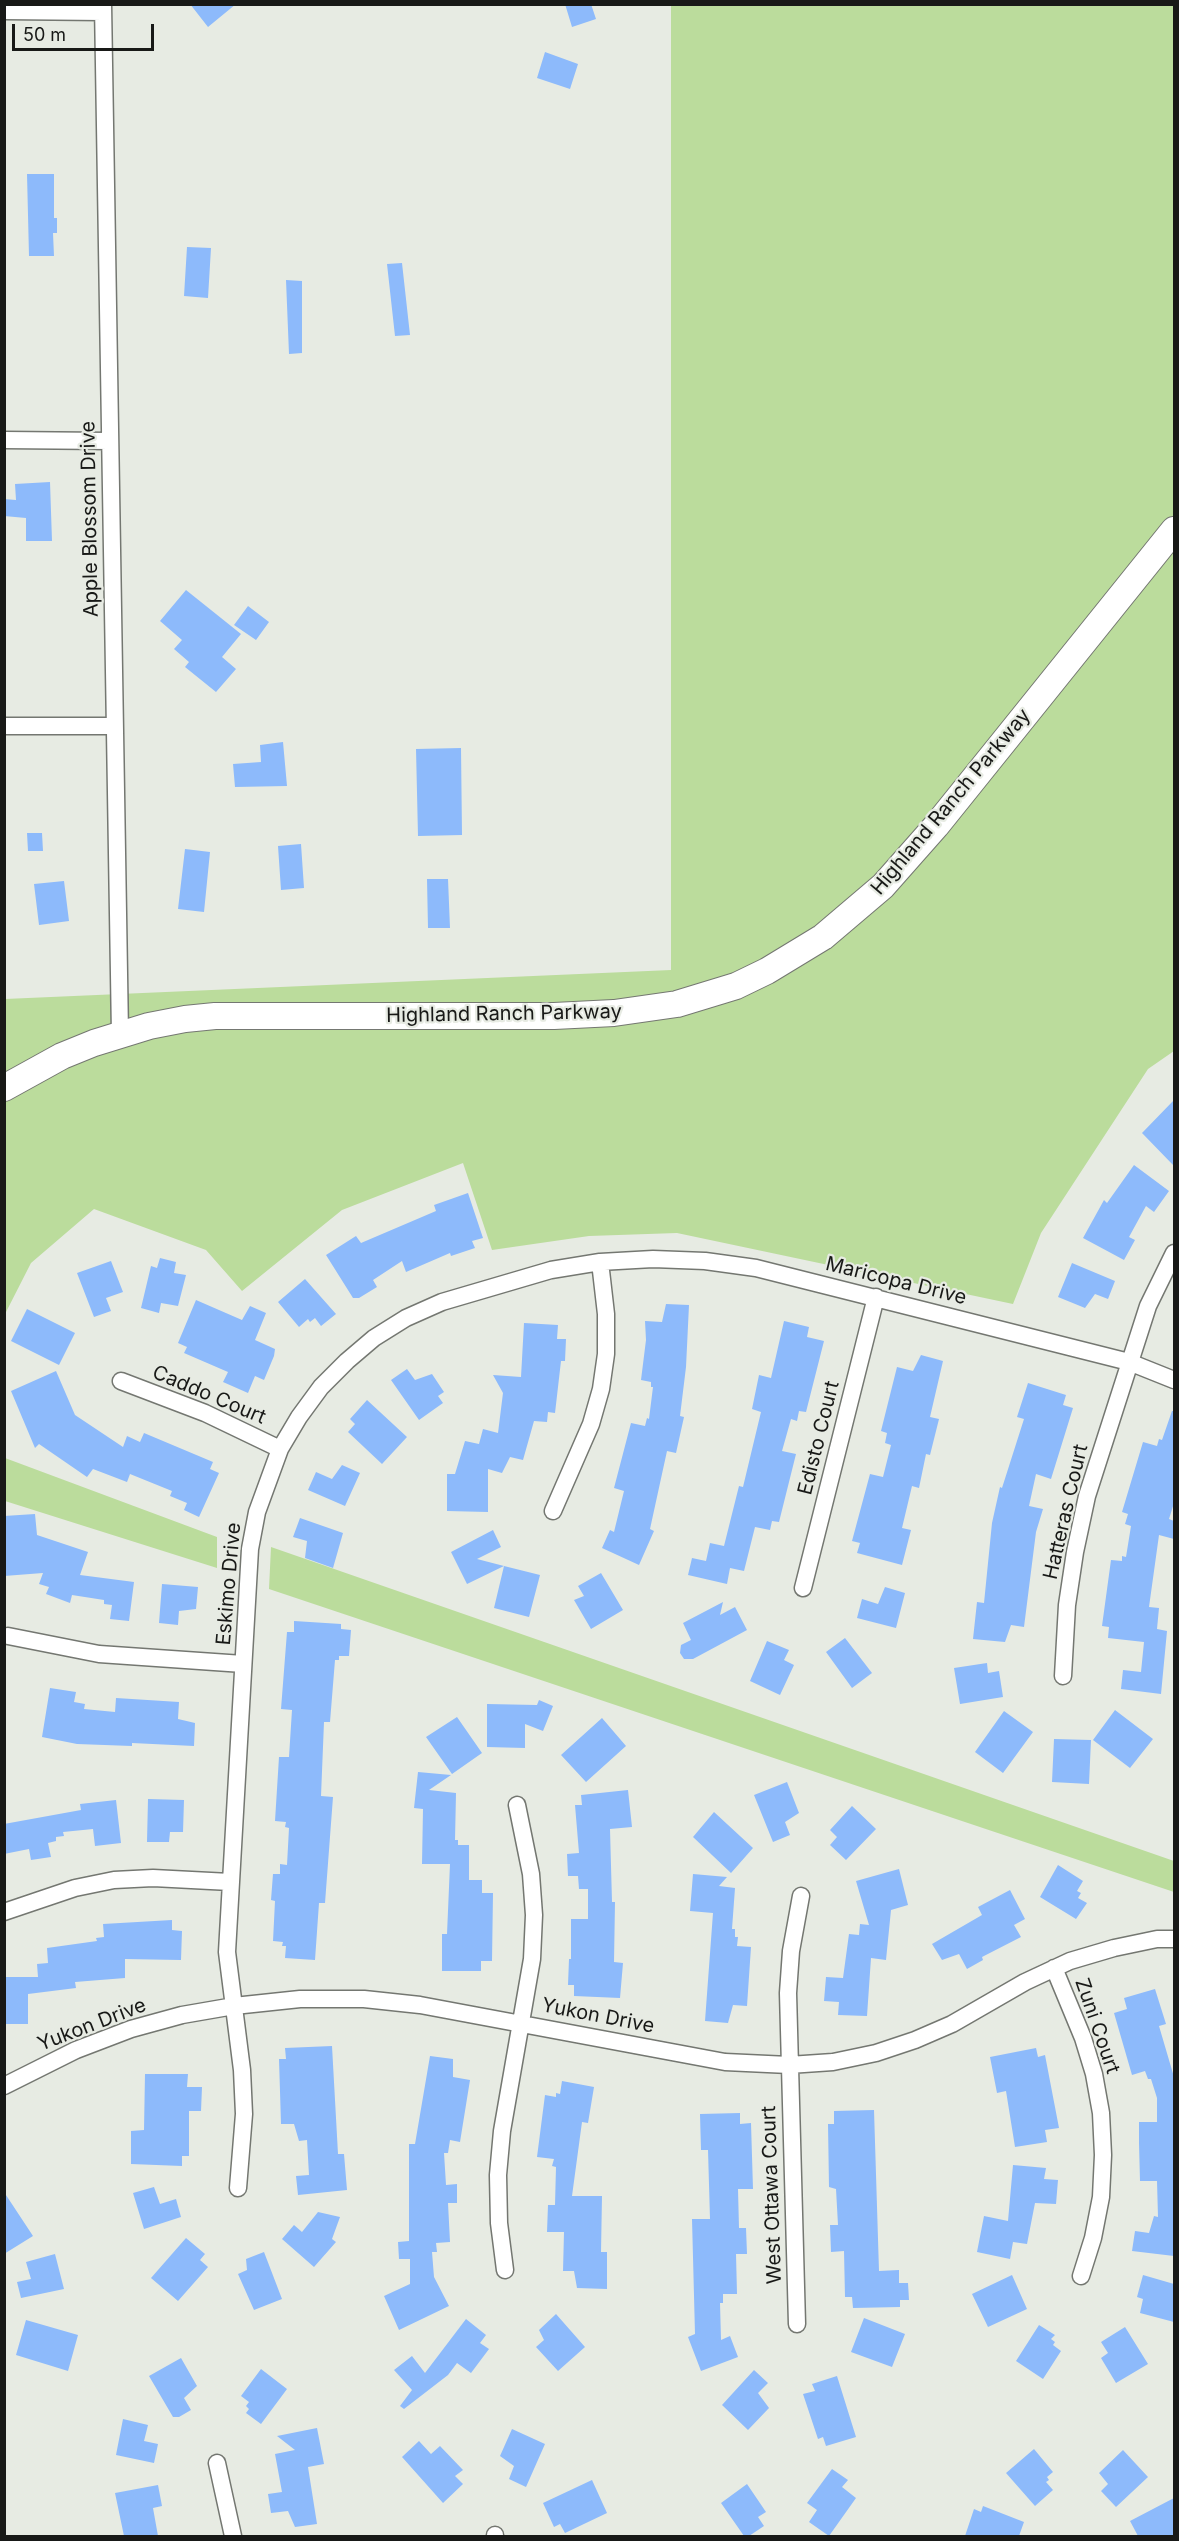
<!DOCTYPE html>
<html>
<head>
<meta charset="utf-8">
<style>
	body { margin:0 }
	#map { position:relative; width:1179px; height:2541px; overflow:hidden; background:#e7ebe3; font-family:Inter,sans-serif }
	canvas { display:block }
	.frame { position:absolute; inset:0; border:6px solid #181917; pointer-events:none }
	.scale { position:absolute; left:12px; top:24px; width:142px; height:27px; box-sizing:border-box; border:3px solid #181917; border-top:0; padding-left:8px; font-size:18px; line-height:21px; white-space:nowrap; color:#181917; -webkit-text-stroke:4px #e7ebe3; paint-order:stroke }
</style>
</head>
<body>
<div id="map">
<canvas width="1179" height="2541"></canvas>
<div class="frame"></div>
<div class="scale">50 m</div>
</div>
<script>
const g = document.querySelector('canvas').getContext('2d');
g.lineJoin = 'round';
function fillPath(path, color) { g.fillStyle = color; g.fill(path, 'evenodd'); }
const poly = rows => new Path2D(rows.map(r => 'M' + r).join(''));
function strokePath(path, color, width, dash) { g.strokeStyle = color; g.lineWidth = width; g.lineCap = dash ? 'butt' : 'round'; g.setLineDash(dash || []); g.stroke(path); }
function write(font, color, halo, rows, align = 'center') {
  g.font = font + ' Inter,sans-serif'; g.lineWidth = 4.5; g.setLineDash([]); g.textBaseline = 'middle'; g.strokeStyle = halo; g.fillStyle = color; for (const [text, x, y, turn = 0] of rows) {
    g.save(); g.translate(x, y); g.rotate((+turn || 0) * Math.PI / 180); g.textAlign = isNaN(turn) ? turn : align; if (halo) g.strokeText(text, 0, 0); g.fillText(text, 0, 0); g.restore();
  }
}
const green = poly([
	[671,5,1174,5,1174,1051,1148,1069,1041,1233,1013,1304,677,1233,589,1236,492,1250,463,1163,342,1210,242,1291,206,1250,94,1209,31,1263,5,1314,5,999,671,970],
	[5,1458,217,1537,217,1568,5,1501],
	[271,1547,1174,1861,1174,1892,269,1589]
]);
const building = poly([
	[190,4,236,4,208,27],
	[565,4,591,4,596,19,572,27],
	[545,52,578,64,570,89,537,78],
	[27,174,54,174,54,218,57,218,57,233,53,233,54,256,29,256],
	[187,247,211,248,208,298,184,296],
	[402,263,410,335,395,336,387,264],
	[286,280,302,281,302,353,289,354],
	[50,482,52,541,26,541,26,518,4,516,4,499,16,500,15,484],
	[186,590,241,634,222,657,236,669,216,692,185,667,189,662,174,649,182,640,160,621],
	[248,606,269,622,256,640,234,625],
	[283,742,287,786,235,787,233,764,261,762,260,745],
	[461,748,462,835,418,836,416,749],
	[27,833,42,833,43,851,28,851],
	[301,844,304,888,281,890,278,846],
	[185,849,210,852,204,912,178,909],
	[427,879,448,879,450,928,428,928],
	[64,881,69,921,39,925,34,884],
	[1174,1100,1174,1166,1142,1133],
	[1134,1165,1169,1191,1154,1212,1146,1206,1129,1237,1135,1240,1124,1260,1083,1238,1104,1200,1107,1203],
	[468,1193,483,1238,472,1241,475,1248,451,1256,450,1253,406,1272,402,1261,373,1280,377,1287,359,1298,353,1298,326,1255,356,1236,361,1243,436,1211,434,1205],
	[160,1258,176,1262,174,1273,186,1275,178,1306,161,1303,159,1313,141,1308,151,1266,157,1268],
	[111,1261,123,1292,106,1298,111,1311,94,1317,77,1273],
	[1072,1263,1115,1281,1108,1299,1095,1294,1085,1308,1058,1297],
	[305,1279,336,1314,321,1326,315,1318,310,1322,308,1319,299,1327,278,1302],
	[196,1300,242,1320,250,1306,266,1313,255,1340,275,1349,274,1356,264,1380,255,1376,248,1393,223,1382,228,1372,184,1353,187,1347,178,1343],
	[666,1304,689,1305,686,1367,680,1416,684,1417,676,1453,667,1451,650,1529,654,1531,639,1565,602,1548,610,1530,614,1532,624,1491,614,1488,631,1423,645,1426,647,1418,649,1419,653,1387,651,1387,651,1382,641,1380,646,1340,645,1321,662,1322],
	[27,1309,75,1333,59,1365,11,1341],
	[784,1321,809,1327,807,1337,824,1341,806,1412,799,1411,797,1421,791,1419,782,1451,796,1454,779,1522,772,1521,770,1530,755,1527,744,1571,730,1568,727,1584,688,1575,692,1558,706,1561,710,1543,724,1546,739,1486,743,1487,761,1412,752,1409,759,1375,771,1378],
	[524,1323,558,1325,557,1339,566,1339,565,1361,561,1361,555,1413,548,1412,547,1422,534,1421,523,1460,510,1457,502,1473,488,1469,488,1512,447,1511,447,1474,455,1474,465,1441,479,1444,483,1429,498,1433,503,1393,493,1375,521,1377],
	[921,1355,943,1361,930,1417,939,1419,930,1455,926,1454,919,1488,912,1486,902,1528,911,1530,902,1565,857,1553,860,1543,852,1541,870,1474,883,1477,891,1445,885,1443,887,1433,881,1431,897,1367,913,1371],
	[407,1369,415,1380,432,1374,444,1392,438,1396,443,1403,419,1420,391,1380],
	[56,1371,75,1415,123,1447,127,1436,140,1442,144,1433,213,1462,210,1469,219,1473,199,1517,184,1510,187,1503,170,1496,172,1491,130,1474,127,1482,93,1469,87,1477,39,1444,35,1448,11,1391],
	[1028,1383,1066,1395,1063,1405,1073,1408,1051,1479,1036,1474,1029,1506,1043,1509,1036,1532,1024,1627,1011,1625,1005,1642,973,1639,977,1602,984,1603,992,1523,1000,1487,1002,1488,1024,1419,1017,1417],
	[367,1400,407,1437,382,1464,348,1432,355,1424,350,1419],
	[1172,1411,1174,1411,1174,1503,1169,1519,1174,1521,1174,1539,1159,1535,1149,1607,1159,1608,1157,1629,1167,1631,1161,1694,1121,1689,1123,1670,1141,1672,1144,1642,1108,1638,1109,1627,1102,1626,1111,1560,1122,1561,1122,1556,1126,1557,1131,1526,1125,1524,1128,1514,1122,1512,1143,1442,1157,1446,1159,1439,1162,1440],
	[342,1465,360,1473,345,1506,308,1490,316,1472,332,1479],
	[35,1514,37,1535,88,1552,80,1575,134,1582,129,1621,110,1619,112,1605,104,1604,104,1600,72,1595,70,1603,46,1594,49,1587,39,1584,43,1573,4,1576,4,1516],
	[300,1518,343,1533,333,1568,305,1558,307,1541,293,1537],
	[493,1530,501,1547,477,1559,504,1566,467,1584,451,1552],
	[504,1566,540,1575,529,1617,494,1608],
	[601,1573,623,1610,591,1629,574,1600,584,1596,578,1586],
	[162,1584,198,1587,196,1609,179,1611,178,1625,159,1623],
	[885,1587,905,1593,896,1628,857,1618,862,1599,878,1604],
	[723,1602,720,1615,735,1607,747,1630,693,1659,684,1659,680,1653,681,1645,691,1640,683,1623],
	[294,1621,341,1624,341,1629,351,1630,349,1656,339,1656,339,1660,335,1660,330,1722,324,1722,321,1796,333,1797,325,1903,319,1903,315,1960,285,1958,286,1946,282,1946,283,1942,273,1941,275,1901,271,1900,273,1874,280,1874,280,1864,287,1865,289,1828,285,1827,286,1822,275,1821,279,1757,289,1757,292,1710,281,1709,287,1632,294,1632],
	[845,1638,872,1673,852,1688,826,1652],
	[767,1641,789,1650,784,1660,794,1665,780,1695,750,1681],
	[987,1663,988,1673,999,1671,1003,1697,960,1704,954,1668],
	[50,1688,76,1692,74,1702,85,1704,84,1709,115,1712,116,1698,179,1702,178,1719,195,1723,194,1746,132,1743,132,1746,77,1744,42,1737],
	[539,1700,553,1706,543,1731,525,1724,525,1748,487,1747,487,1704,537,1705],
	[1115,1710,1153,1739,1130,1768,1093,1740],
	[1004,1711,1033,1732,1003,1773,975,1752],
	[457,1717,482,1753,452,1774,426,1737],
	[602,1718,626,1746,586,1782,561,1755],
	[1054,1739,1091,1740,1089,1784,1052,1782],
	[418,1772,451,1775,429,1790,456,1793,455,1840,458,1840,458,1845,469,1845,469,1880,482,1880,482,1893,493,1893,492,1961,481,1961,481,1971,442,1971,442,1934,447,1934,450,1864,422,1864,423,1809,414,1808],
	[787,1782,799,1813,785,1822,790,1835,773,1842,754,1795],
	[628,1790,632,1827,610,1829,612,1902,615,1902,614,1962,623,1963,620,1998,574,1996,574,1985,568,1985,569,1959,571,1959,571,1919,588,1919,588,1889,579,1889,578,1876,568,1876,567,1854,579,1853,575,1805,582,1805,581,1795],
	[148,1799,184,1800,183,1832,170,1832,169,1842,147,1842],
	[116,1800,121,1843,95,1846,93,1829,63,1832,64,1836,56,1837,56,1841,48,1843,51,1857,31,1860,29,1849,4,1854,4,1824,81,1810,80,1804],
	[852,1806,876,1829,846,1860,830,1845,837,1837,830,1830],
	[714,1812,753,1848,731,1873,693,1837],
	[1058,1865,1083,1881,1077,1891,1081,1893,1078,1898,1087,1903,1076,1919,1040,1897],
	[899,1869,908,1905,891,1910,886,1960,871,1958,867,2016,838,2015,839,2002,824,2001,826,1977,843,1978,849,1934,859,1935,860,1924,869,1925,856,1881],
	[693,1874,727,1877,719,1886,735,1888,732,1929,735,1929,735,1937,738,1937,737,1946,751,1947,747,2006,733,2005,728,2023,705,2021,713,1913,690,1911],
	[1010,1890,1025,1919,1014,1925,1021,1937,982,1957,983,1960,967,1969,959,1954,942,1960,932,1944,982,1915,978,1907],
	[172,1920,172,1930,182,1931,181,1960,125,1959,125,1978,75,1982,76,1988,28,1994,28,2024,4,2024,4,1977,38,1977,37,1964,48,1963,47,1948,97,1941,96,1938,104,1937,103,1924],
	[1155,1989,1166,2024,1159,2026,1174,2077,1174,2256,1132,2251,1135,2231,1149,2233,1154,2216,1158,2217,1157,2181,1140,2181,1139,2143,1139,2122,1157,2122,1157,2098,1151,2079,1148,2079,1145,2071,1132,2075,1114,2013,1127,2009,1124,1998],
	[332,2046,338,2154,344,2154,347,2190,298,2195,296,2176,309,2175,307,2140,299,2141,294,2124,281,2124,279,2059,286,2059,285,2048],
	[1036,2048,1038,2057,1045,2055,1059,2128,1045,2130,1047,2142,1015,2147,1006,2091,997,2093,990,2057],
	[430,2056,453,2059,453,2077,470,2080,460,2142,450,2140,448,2153,444,2153,446,2185,457,2184,457,2203,448,2203,450,2242,436,2243,437,2252,432,2252,434,2277,449,2306,399,2330,384,2296,410,2284,410,2259,399,2259,398,2242,409,2241,409,2144,415,2144],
	[145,2074,188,2074,187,2087,202,2087,201,2111,189,2111,189,2156,182,2156,182,2166,131,2164,131,2131,144,2130],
	[562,2081,594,2087,588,2123,582,2122,572,2196,602,2196,601,2252,607,2252,607,2289,577,2288,574,2271,563,2271,564,2232,547,2232,548,2205,555,2205,556,2167,552,2166,554,2159,537,2157,545,2095,556,2097,556,2093,560,2094],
	[874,2110,879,2271,899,2270,899,2283,908,2283,909,2300,900,2300,900,2307,853,2308,852,2297,845,2297,844,2251,831,2252,830,2225,838,2225,836,2189,829,2187,828,2124,834,2124,834,2111],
	[740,2113,740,2124,751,2123,753,2189,738,2189,739,2228,746,2228,747,2254,736,2254,737,2294,723,2294,723,2303,720,2303,721,2340,730,2336,738,2357,701,2371,688,2337,695,2334,692,2219,710,2219,708,2150,701,2150,700,2114],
	[1013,2165,1046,2168,1044,2179,1058,2180,1056,2204,1035,2203,1027,2244,1013,2242,1010,2259,977,2252,984,2216,1008,2221],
	[154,2187,160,2204,176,2199,181,2217,144,2229,133,2193],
	[4,2192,33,2236,4,2254],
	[318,2212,340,2217,332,2239,336,2242,314,2267,282,2239,294,2225,302,2232],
	[186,2238,205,2254,200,2260,208,2267,178,2301,151,2278],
	[264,2252,282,2299,254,2310,238,2274,247,2270,246,2259],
	[55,2254,64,2289,21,2298,17,2282,31,2279,26,2262],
	[1012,2275,1027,2309,988,2327,972,2294],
	[1143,2275,1174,2284,1174,2322,1140,2313,1143,2299,1137,2297],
	[556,2314,585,2347,558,2371,536,2347,544,2340,539,2330],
	[864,2318,905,2334,892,2367,851,2352],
	[466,2319,486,2335,480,2343,489,2349,471,2373,457,2363,448,2375,404,2409,400,2406,412,2390,394,2370,412,2356,425,2373],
	[26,2320,78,2335,68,2371,16,2355],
	[1039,2325,1055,2335,1051,2339,1055,2342,1053,2345,1061,2351,1043,2379,1016,2361],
	[1125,2327,1148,2364,1116,2383,1101,2358,1108,2353,1101,2342],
	[181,2358,197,2386,184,2398,191,2410,179,2417,173,2417,149,2376],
	[261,2369,287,2389,261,2424,246,2413,249,2409,246,2406,249,2402,241,2396],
	[754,2370,768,2383,758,2393,769,2408,748,2430,722,2405],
	[837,2376,856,2437,826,2446,823,2437,818,2439,803,2394,815,2391,812,2384],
	[123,2419,148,2425,144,2441,158,2444,154,2463,116,2455],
	[317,2428,324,2464,308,2467,317,2524,295,2527,288,2511,271,2513,268,2494,282,2492,275,2454,295,2450,277,2436],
	[512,2429,545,2444,526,2487,509,2479,514,2466,500,2456],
	[419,2441,431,2454,440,2446,463,2470,455,2476,463,2484,443,2503,402,2457],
	[1034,2449,1053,2472,1047,2477,1049,2480,1046,2482,1053,2490,1035,2506,1006,2473],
	[1123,2450,1148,2477,1116,2507,1101,2491,1108,2484,1099,2473],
	[832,2469,848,2480,842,2487,856,2498,829,2536,809,2522,817,2510,807,2503],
	[592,2480,607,2513,565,2533,560,2524,554,2527,543,2503],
	[747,2484,766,2512,758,2517,764,2526,749,2536,744,2536,721,2503],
	[158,2485,162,2506,153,2508,158,2536,124,2536,115,2493],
	[1174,2498,1174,2536,1138,2536,1130,2521],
	[983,2506,1024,2522,1019,2536,965,2536,974,2509,981,2512]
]);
const street = poly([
	[103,4,120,1034],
	[4,11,103,12],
	[4,440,109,441],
	[4,726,114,726],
	[121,1381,205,1413,280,1449],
	[553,1511,591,1424,601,1389,606,1354,606,1314,600,1262],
	[803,1588,876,1297],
	[8,1636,99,1654,243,1664],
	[1063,1676,1067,1605,1075,1552,1087,1496,1148,1306,1174,1253],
	[4,1912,75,1888,114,1880,153,1878,230,1882],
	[1054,1968,1083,2038,1094,2074,1101,2113,1103,2155,1101,2197,1093,2238,1081,2276],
	[4,2086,76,2050,131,2029,182,2015,234,2006,300,1999,364,1999,420,2005,725,2062,789,2065,833,2062,876,2053,915,2040,952,2024,1025,1982,1070,1961,1114,1948,1157,1939,1174,1939],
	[238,2188,244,2114,242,2070,227,1952,250,1549,257,1512,280,1449,299,1417,321,1387,347,1361,374,1338,406,1318,442,1302,551,1270,600,1262,653,1259,705,1261,756,1268,1129,1362,1174,1380],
	[505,2270,499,2223,498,2175,502,2131,532,1959,534,1915,531,1874,517,1805],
	[797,2324,788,1993,791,1951,801,1896],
	[217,2463,233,2536],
	[495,2535,495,2536]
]);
const primary = poly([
	[4,1088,62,1056,94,1043,149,1026,185,1019,215,1016,554,1016,614,1013,677,1004,736,986,767,971,823,937,883,886,936,826,1174,530]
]);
const streetNames = [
	["Apple Blossom Drive",90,519,-91],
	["Highland Ranch Parkway",951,802,-50],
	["Highland Ranch Parkway",504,1014,-1],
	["Maricopa Drive",896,1281,14],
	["Caddo Court",209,1395,23],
	["Edisto Court",819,1438,-76],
	["Hatteras Court",1066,1512,-77],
	["Eskimo Drive",229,1584,-85],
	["Yukon Drive",598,2016,11],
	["Yukon Drive",92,2025,-21],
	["Zuni Court",1097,2026,71],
	["West Ottawa Court",772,2195,-92]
];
fillPath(green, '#bbdc9c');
fillPath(building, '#8dbafb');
strokePath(street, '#747771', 19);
strokePath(primary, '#747771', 28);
strokePath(street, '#fff', 16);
strokePath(primary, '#fff', 26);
write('20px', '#181917', '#e7ebe3', streetNames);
</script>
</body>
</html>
